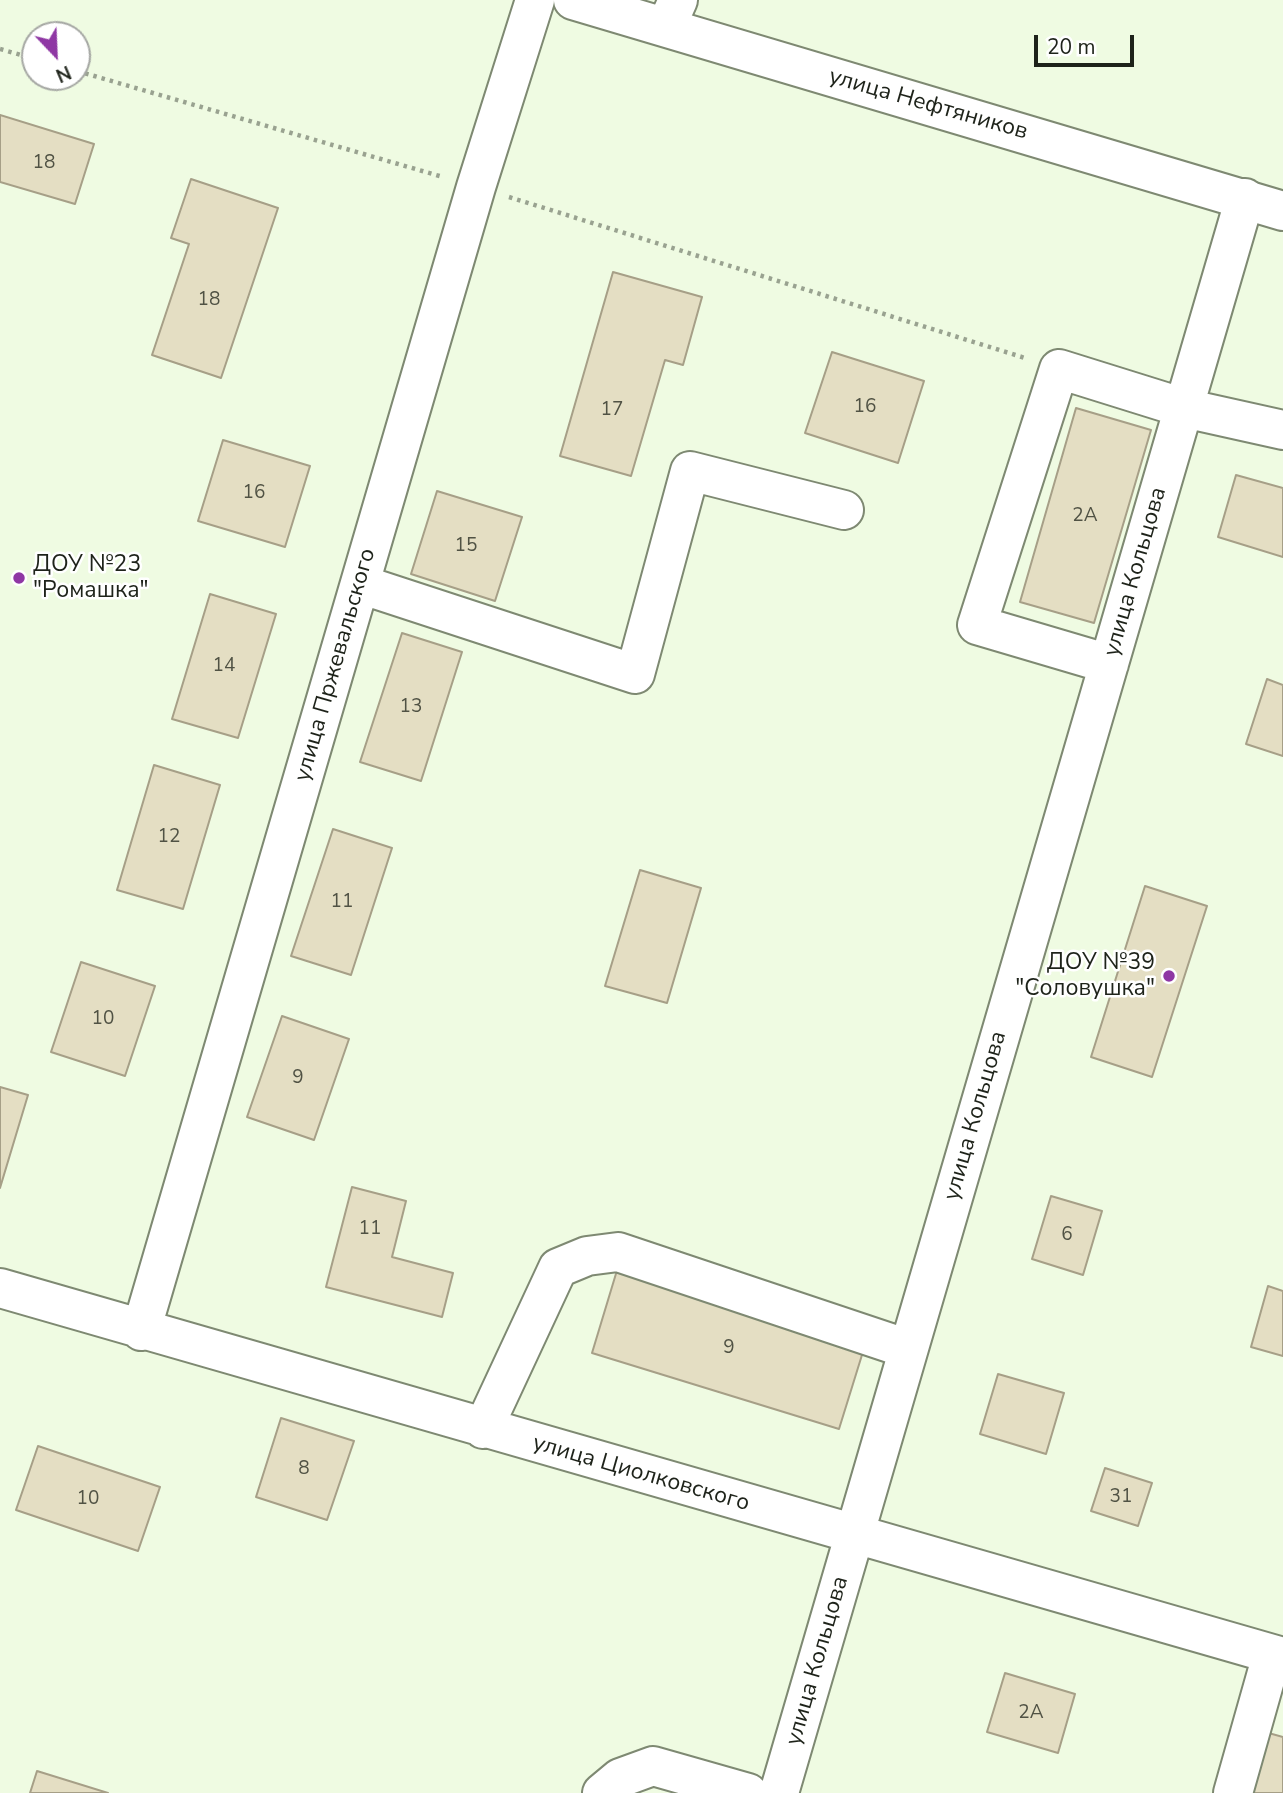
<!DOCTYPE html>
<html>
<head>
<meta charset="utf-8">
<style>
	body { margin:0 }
	#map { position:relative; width:1283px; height:1793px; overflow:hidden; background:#effbe2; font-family:"Nunito Sans",sans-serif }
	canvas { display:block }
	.north { position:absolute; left:21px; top:21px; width:70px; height:70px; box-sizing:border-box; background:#fff; border:2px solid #a5a7a3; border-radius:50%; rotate:157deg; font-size:19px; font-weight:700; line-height:28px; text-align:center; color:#1e231a }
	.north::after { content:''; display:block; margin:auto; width:24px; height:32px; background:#8f37a4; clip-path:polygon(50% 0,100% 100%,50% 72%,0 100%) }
	.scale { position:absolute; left:1034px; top:35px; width:100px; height:32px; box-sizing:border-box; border:4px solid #1e231a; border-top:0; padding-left:9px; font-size:21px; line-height:24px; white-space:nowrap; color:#1e231a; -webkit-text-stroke:5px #fff; paint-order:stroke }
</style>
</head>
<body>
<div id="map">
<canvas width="1283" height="1793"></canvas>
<div class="north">N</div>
<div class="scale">20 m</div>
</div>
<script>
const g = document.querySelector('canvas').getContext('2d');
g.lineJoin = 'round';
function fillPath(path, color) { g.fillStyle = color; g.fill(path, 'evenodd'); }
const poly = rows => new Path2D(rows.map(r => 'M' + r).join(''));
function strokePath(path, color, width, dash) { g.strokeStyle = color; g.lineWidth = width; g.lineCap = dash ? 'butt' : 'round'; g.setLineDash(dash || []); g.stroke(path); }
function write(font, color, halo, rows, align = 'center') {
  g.font = font + ' "Nunito Sans",sans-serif'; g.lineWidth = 5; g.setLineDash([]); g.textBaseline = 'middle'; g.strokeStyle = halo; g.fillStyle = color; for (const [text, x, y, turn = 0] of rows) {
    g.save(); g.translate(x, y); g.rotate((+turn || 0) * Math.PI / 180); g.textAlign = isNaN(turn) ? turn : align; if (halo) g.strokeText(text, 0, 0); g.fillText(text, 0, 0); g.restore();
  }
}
const building = poly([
	[0,115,94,144,75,204,0,182,0,115],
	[191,179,278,208,221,378,152,355,189,244,171,238,191,179],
	[613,272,702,297,683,365,665,360,631,476,560,456,613,272],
	[832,352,924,381,898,463,805,433,832,352],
	[1076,408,1151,430,1094,623,1020,602,1076,408],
	[223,440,310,466,285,547,198,521,223,440],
	[1236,475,1283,488,1283,557,1218,537,1236,475],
	[437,491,522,517,495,601,411,574,437,491],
	[210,594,276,614,238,738,172,719,210,594],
	[402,633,462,652,421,781,360,762,402,633],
	[1267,679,1283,685,1283,756,1246,744,1267,679],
	[154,765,220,785,183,909,117,890,154,765],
	[333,829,392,848,351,975,291,956,333,829],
	[640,870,701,888,667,1003,605,986,640,870],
	[1145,886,1207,906,1152,1077,1091,1057,1145,886],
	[81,962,155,986,125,1076,51,1052,81,962],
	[282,1016,349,1039,314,1140,247,1117,282,1016],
	[0,1087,28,1095,0,1188,0,1087],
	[352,1187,406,1201,392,1257,453,1273,442,1317,326,1287,352,1187],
	[1051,1196,1102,1211,1083,1275,1032,1259,1051,1196],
	[618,1267,866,1342,839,1429,592,1353,618,1267],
	[1268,1286,1283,1291,1283,1356,1251,1347,1268,1286],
	[998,1374,1064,1393,1046,1454,980,1434,998,1374],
	[281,1418,354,1441,327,1520,256,1497,281,1418],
	[38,1446,160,1487,138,1551,16,1510,38,1446],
	[1105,1468,1152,1483,1138,1526,1091,1511,1105,1468],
	[1005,1673,1075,1694,1058,1753,987,1732,1005,1673],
	[1265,1732,1283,1737,1283,1793,1246,1793,1265,1732],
	[37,1771,108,1793,30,1793,37,1771]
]);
const path = poly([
	[0,49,35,59],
	[77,71,443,177],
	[509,197,1025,358]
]);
const minor = poly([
	[666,27,678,0],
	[360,584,635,674,690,471,844,510],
	[1109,664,977,625,1059,369,1184,408,1283,430],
	[0,1288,1283,1657],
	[141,1331,476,187,535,0],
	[483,1429,558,1268,587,1256,618,1252,908,1349],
	[602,1793,620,1778,653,1766,748,1793],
	[779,1793,1245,198],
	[1233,1793,1272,1655]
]);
const major = poly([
	[573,0,1283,211]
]);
const markers = [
	[19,578,7,"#8f37a4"],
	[1169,976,7,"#8f37a4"]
];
const numberNames = [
	["18",44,163],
	["18",209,300],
	["16",865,407],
	["17",612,410],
	["16",254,493],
	["2А",1085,516],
	["15",466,546],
	["14",224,666],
	["13",411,707],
	["12",169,837],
	["11",342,902],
	["10",103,1019],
	["9",298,1078],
	["11",370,1229],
	["6",1067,1235],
	["9",729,1348],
	["8",304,1469],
	["31",1121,1497],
	["10",88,1499],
	["2А",1031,1713]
];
const streetNames = [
	["улица Нефтяников",928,105,16],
	["улица Кольцова",1136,572,-74],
	["улица Пржевальского",336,665,-74],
	["улица Кольцова",976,1116,-74],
	["улица Циолковского",641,1474,16],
	["улица Кольцова",818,1661,-74]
];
const poiNames = [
	["ДОУ №23",33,565],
	["\"Ромашка\"",33,591],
	["ДОУ №39",1155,963,"right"],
	["\"Соловушка\"",1155,989,"right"]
];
fillPath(building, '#e4dec3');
strokePath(building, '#a69f87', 2);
strokePath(minor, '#7e8972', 42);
strokePath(major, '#7e8972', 42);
strokePath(path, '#99a290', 4.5, [3.5, 5]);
strokePath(minor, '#fff', 38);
strokePath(major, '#fff', 38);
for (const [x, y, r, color] of markers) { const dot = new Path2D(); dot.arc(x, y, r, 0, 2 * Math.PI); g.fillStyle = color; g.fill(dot); strokePath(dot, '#fff', 2.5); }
write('19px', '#505244', null, numberNames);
write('23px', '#1e231a', '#fff', streetNames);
write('23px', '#1e231a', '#fff', poiNames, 'left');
</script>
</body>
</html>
